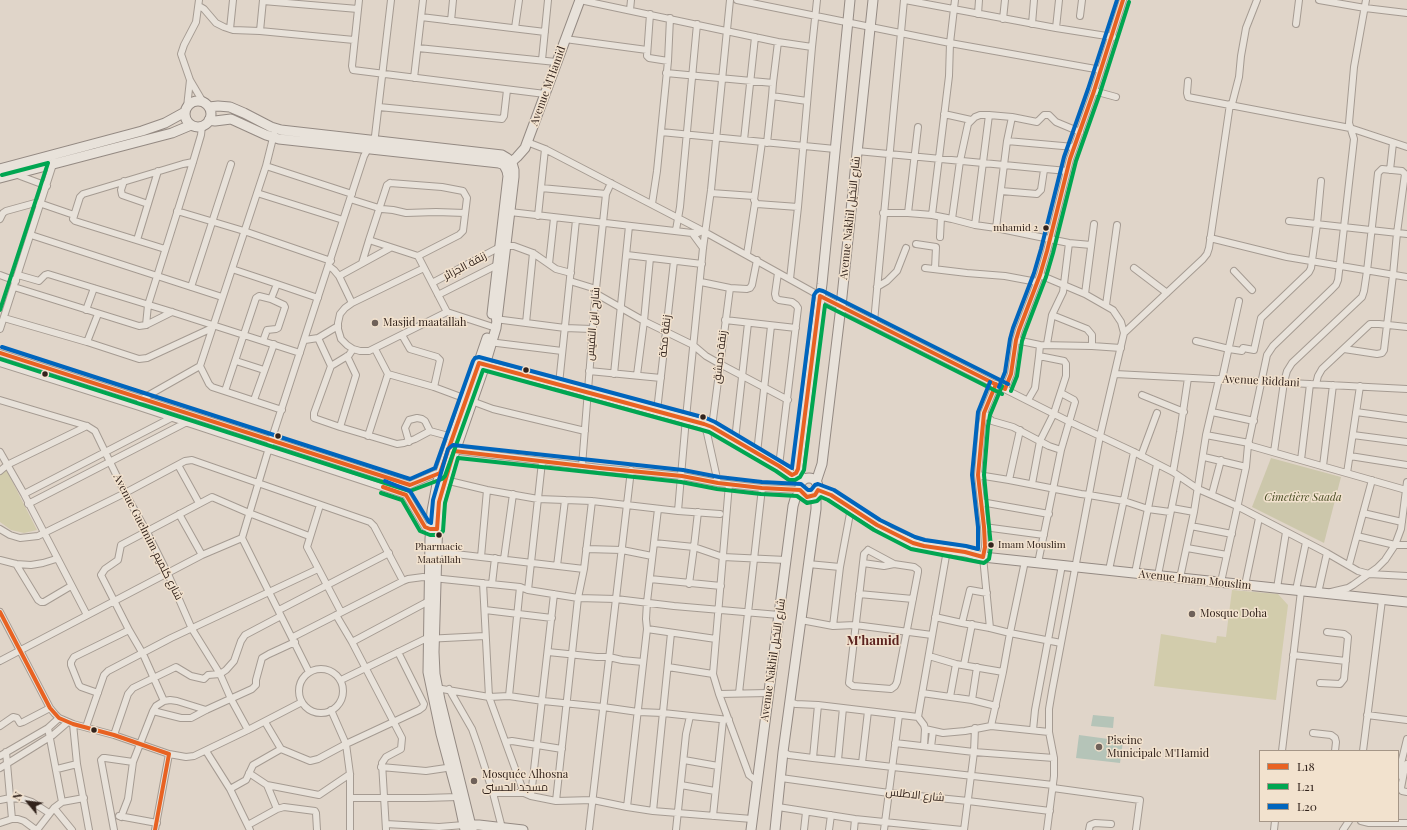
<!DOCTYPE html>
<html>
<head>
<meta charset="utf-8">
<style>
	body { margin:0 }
	#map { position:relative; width:1407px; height:830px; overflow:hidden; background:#e0d5c9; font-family:"Playfair Display",serif }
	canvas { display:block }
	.legend { position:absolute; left:1259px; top:750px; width:140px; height:72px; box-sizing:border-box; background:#f2e2ce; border:1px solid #a59687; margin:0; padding:5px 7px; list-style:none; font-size:12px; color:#32231c }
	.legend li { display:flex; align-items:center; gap:8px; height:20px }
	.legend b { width:20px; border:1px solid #a59687 }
	.north { position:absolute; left:8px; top:782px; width:40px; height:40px; -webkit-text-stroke:3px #f2e2ce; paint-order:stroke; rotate:299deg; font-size:11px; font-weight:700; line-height:16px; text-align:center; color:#32231c }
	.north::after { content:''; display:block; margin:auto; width:14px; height:18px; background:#32231c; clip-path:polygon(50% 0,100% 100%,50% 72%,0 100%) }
</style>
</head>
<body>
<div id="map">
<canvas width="1407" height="830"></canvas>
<ul class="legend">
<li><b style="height:5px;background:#e86222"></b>L18</li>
<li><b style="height:5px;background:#00a651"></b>L21</li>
<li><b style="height:5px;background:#0065bd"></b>L20</li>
</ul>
<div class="north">N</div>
</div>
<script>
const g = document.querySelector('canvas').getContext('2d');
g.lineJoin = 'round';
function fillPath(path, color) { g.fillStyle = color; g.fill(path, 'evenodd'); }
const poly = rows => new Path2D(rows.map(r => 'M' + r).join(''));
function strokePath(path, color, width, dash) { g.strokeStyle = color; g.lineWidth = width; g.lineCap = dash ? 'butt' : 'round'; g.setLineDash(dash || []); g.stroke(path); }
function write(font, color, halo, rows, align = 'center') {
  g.font = font + ' "Playfair Display",Cairo,serif'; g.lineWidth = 3; g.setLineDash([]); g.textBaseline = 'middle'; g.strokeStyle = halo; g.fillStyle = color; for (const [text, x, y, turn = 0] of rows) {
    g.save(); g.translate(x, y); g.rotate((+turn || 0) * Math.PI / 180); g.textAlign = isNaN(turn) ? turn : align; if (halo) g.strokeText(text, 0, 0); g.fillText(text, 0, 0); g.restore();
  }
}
const green = poly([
	[4,471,7,471,37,530,24,533,11,530,0,522,0,475],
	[1232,590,1278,594,1288,605,1276,700,1154,686,1161,634,1216,643,1217,636,1226,637]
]);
const cemetery = poly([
	[1271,458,1341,477,1324,543,1252,507]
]);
const water = poly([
	[1093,715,1114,717,1113,728,1091,726],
	[1079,735,1123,741,1120,763,1076,758]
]);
const street = poly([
	[199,0,196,22,184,45,181,54,190,80,203,102],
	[359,0,352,66,353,70,545,94],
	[580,0,778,42,812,47,798,207,790,279],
	[737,0,950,43,1101,70],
	[905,0,1056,28,1113,37],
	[1319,0,1365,8,1407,13],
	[263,1,358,9],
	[199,6,204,9,216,23,224,27,233,30,260,31,354,40],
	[630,10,631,0],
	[650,14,647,56,649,58,668,61],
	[978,14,979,0],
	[1080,16,1082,0],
	[421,17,545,32],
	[1003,19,1005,0],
	[451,21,453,0],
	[1032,24,1034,0],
	[1296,24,1299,0],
	[515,28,519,0],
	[1056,28,1059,0],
	[230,29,233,0],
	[260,31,263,0],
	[565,39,647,50],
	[812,47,817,0],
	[418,48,556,62],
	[542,60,548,0],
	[666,73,773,83,778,42],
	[414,78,423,0],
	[1188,81,1187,93,1188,97,1350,128,1407,147],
	[773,83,772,96,807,101],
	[1094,91,1116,97],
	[1232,104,1239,77,1241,56,1246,28,1257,0],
	[187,107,190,80],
	[379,107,502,119,504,116,507,90],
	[944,114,971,120],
	[989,115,980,115,975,117,968,124,960,161,952,219,975,225,989,115,1012,117],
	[918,127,908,213,932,215,949,76,950,43,955,0],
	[661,132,835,149],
	[1080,132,1056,122,1049,115,1044,115,1037,122,1012,117,1007,141,996,228,1069,243,1091,245],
	[744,140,755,37],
	[1007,141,1074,147],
	[527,142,545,149,703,231,820,296,1068,421,1134,452,1173,472,1198,489,1237,506,1327,553,1358,571,1369,574,1407,576],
	[762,142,754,200,757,204,798,207],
	[767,143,772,96],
	[857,151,1067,171],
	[266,166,352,194],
	[1390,170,1393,143],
	[15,174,47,186],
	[124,181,121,190,122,195,148,204],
	[390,183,442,187,463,191,467,198,463,231,459,235,418,256,369,240,387,185,390,183],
	[541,188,606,194],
	[1001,191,1037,194,1041,190,1044,170],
	[257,193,343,220],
	[711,193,754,196],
	[350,199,382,209,393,210,406,213,436,212,465,213],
	[652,204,657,171,668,61,670,18],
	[177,211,244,231,331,261],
	[510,212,692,233,698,233,703,231],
	[883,213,908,213],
	[932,215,952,219],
	[538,216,545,149],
	[0,219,3,213,6,211,35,203,39,203,74,215],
	[1289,221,1407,234],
	[975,225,996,228],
	[676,230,680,207,697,24],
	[692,233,703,248],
	[31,235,222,297],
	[940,237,941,217],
	[1210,238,1287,257,1407,277],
	[137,240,158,171],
	[916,244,936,247,935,269],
	[165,249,75,221,73,219,80,197,83,194,183,164,193,162],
	[747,254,755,203],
	[627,255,702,264],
	[418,256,447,312],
	[362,263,369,240],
	[549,264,554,218],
	[329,266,334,270,339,276,352,303],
	[424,268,352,303,345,308,340,314,338,323,338,329,341,339,347,345,353,349,360,351,369,351,447,312],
	[925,268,967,273,1005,276,1037,282],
	[1134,268,1167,293],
	[232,269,277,284],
	[1234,271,1252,290],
	[778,273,775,294,776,298,779,300,792,302,796,305,798,308,779,466],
	[0,275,16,281],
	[18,275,39,281,45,275,48,274,172,312,300,353],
	[1040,275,1085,294,1113,310,1121,322,1124,333,1100,436,1052,691,1049,709,1049,732,1054,758,1054,776,1047,830],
	[339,276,390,248],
	[570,281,596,289],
	[701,282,730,288,747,289,750,288,752,285,757,260],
	[432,283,498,248,506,246,514,246,533,253,556,269,571,273],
	[14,287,139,326,146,325,172,312],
	[191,287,231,164],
	[877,287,887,281,897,271,906,248],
	[595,293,644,321,693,345,706,356,720,364,788,400],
	[1085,294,1094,224],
	[438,295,501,263],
	[1106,305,1117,225],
	[86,310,94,288],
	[447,312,496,328],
	[1052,315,1087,329,1092,335,1092,346],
	[4,318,87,342,139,359,147,358,212,328],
	[495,319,565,328,592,329],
	[725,320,796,328],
	[874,322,904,0],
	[526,323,533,253],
	[146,325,148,305,193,162,201,135,202,126],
	[0,329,54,161],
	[1124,333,1203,259,1207,254,1209,248,1230,104],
	[402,335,410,349,437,357,440,360,434,387],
	[318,338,338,326],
	[305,340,318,338,331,366],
	[1016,340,1040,345,1092,346,1121,348],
	[263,341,267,330,276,329,278,328,285,307,284,305,271,299],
	[1196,341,1229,349,1242,351,1243,348,1254,350,1261,318,1309,272,1311,268,1317,224,1321,181],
	[87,342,98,314],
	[489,342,562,351],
	[1047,344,1052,315,1063,292,1069,243],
	[353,349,349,355,331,366,314,413,314,418,340,427,397,444,404,443,415,439,430,431,452,437],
	[0,353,410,485,435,474,443,472],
	[236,361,264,370],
	[0,363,136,406,406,495,425,527,429,529,433,529],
	[200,366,209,384,212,387,282,410],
	[589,371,661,378],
	[388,374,434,387,493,409,585,431],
	[614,374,629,226],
	[1115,374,1407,389],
	[637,375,644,321,650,258],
	[1222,379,1239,301],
	[559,384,576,220],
	[1316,384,1318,376,1322,369,1370,324,1379,324,1407,327],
	[1005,389,1011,374,1016,340,1019,330,1040,275,1047,251,1070,159,1094,91,1123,0],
	[225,391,256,298,259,296,271,299,277,284,318,298],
	[1142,395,1184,412],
	[0,400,87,426,95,431,125,493,147,532,168,574,192,629,220,674,231,699,248,730],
	[140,400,200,366,266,166,274,134],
	[254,400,274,344],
	[1028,400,1035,388,1039,356],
	[657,411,674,261],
	[1212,412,1254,421],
	[1356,412,1407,419],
	[984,413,992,421,1013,427,1049,446,1061,450],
	[704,424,707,433,718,483],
	[340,427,356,375,347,356],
	[712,427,730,288],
	[1206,435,1249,443],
	[1353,435,1407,442],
	[368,436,388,374,375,349],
	[735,440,748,323],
	[409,442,405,428,409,420,417,418,422,419,425,421,430,431],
	[1248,445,1406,490],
	[452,450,600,468,682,476,718,483,762,488,800,490],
	[0,452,24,494,87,615],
	[1274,452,1284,382,1287,371,1292,363,1362,297,1364,291,1367,271,1378,173,1382,169,1402,171,1405,174,1397,233,1393,275,1384,350,1382,353,1377,354,1344,349],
	[757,453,771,326],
	[1141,456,1157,413],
	[1350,456,1407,465],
	[1204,457,1246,467],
	[1301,460,1310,384],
	[178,465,199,503],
	[582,466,596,289,606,194,611,183],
	[1323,466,1333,385],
	[0,471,7,465,87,426],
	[1173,472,1180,432,1188,378],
	[1347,473,1360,386],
	[978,475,1009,480,1081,494,1089,495,1124,501,1148,509,1170,512,1172,508,1194,512],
	[445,480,487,490,538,499,592,501,678,511,720,514],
	[1009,480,1020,430],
	[729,484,713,674,719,694,749,775,754,779,757,778],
	[1032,484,1040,441,1054,413,1066,376,1066,364,1064,361,1039,356,1040,345],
	[24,494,173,417],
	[1212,494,1221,460],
	[981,502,1049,514],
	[28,504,187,422],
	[320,505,307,547,341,612],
	[678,511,686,418,703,248,711,190,730,0],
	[1363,513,1402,522],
	[179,514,202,555],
	[1191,526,1232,534],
	[984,527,1044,535],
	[0,529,10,535,20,538,38,536,125,493,185,461,192,460,370,522,374,526,403,581],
	[1357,536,1395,545,1407,545],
	[654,543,694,547,723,557,786,560],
	[1187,548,1227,555],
	[586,549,622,550,652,556],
	[868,550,894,564,914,567,918,570,918,572,897,682,895,686,891,689,853,686,849,683,864,554,868,550],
	[438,552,584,569],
	[481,557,487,490],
	[504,559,513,494],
	[0,560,16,564,31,565,43,563,56,559],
	[863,563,884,566,894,564],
	[1038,563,1061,450,1075,402,1074,400,1061,393],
	[16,564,38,600,41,602,44,602,71,586],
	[808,564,840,567],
	[1349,565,1372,480],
	[557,566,565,500],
	[1109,570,1134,452],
	[1135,573,1157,464],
	[1158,575,1178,476],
	[1180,578,1194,512,1206,435,1219,379],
	[650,579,721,586],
	[1221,582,1246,467,1248,445,1267,355,1273,346,1331,290,1336,285,1338,280,1354,139,1349,123,1354,67,1366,0],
	[483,583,489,697,524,793],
	[492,584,495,558],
	[689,584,694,547,698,512],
	[1245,585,1259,518],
	[1277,588,1286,532],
	[528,590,542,462],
	[1296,590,1306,542],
	[1331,592,1348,588,1353,585,1377,568,1385,560,1395,545,1401,529,1407,482],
	[1318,593,1327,553],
	[859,594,913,599],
	[279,610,389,553],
	[485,610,552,618],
	[0,612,50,708,55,714,59,718,73,724,114,735,169,754,186,757,194,756,248,730,302,702],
	[336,615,352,642,402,738,401,749,386,757,382,763,386,830],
	[935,617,962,623,990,628,1010,633,1061,643],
	[801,620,833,626,855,625,932,635],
	[962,623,970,590,987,593],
	[833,626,840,567,851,508],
	[990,628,983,557,985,547,984,527,978,475,982,425,984,413,996,384],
	[647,629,716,639],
	[129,630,143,654,164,701,156,706,153,711],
	[293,637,403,581,408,579,423,577,520,587,528,590,578,598,616,599,674,606,779,615],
	[352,642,427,602,429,602],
	[548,652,597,657,609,657,622,660,643,662],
	[1293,655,1346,661],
	[929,656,956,664,1003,672],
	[0,661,202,555,242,538],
	[964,665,972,624],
	[668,667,713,674],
	'299 691a22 22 0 1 1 44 0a22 22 0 1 1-44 0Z',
	[309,672,242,538,271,441,364,156,375,136,391,0],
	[341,680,425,639,485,636],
	[1320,683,1340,684,1344,679,1348,637,1344,634,1327,632],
	[436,688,489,697,509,696,543,701,603,707,638,712,663,713,729,720],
	[449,689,472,729,478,746,493,793,502,828],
	[98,693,81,687,79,685,71,665,71,662,74,657,129,630,101,575,105,569,118,560,121,545,212,497,249,513,309,536],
	[739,693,762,488],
	[922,693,972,700,996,706],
	[719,694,768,693],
	[509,696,520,587],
	[950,697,956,664],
	[972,700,977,667],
	[164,701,170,700,177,701,206,710],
	[789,702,796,704,818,705,918,717,924,725,925,729,943,733,965,731,991,726,1049,732],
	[331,710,346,744,350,774,350,830],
	[1367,715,1407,720],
	[918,717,947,550],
	[265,722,281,749,310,761,318,759,346,744,419,710,423,707,424,704,398,652],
	[73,724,77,764,89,830],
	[0,726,13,717,17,718,20,723,23,722,50,708],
	[991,726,1003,672,1010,633,1025,561],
	[86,727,104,675,108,671,171,638,318,569],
	[1033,730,1035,710,1062,565],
	[1313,733,1331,735,1335,738,1336,742,1335,751],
	[114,735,128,694,133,688,176,667,191,676,204,679,208,675,220,674,226,670,234,661,241,641,245,635,281,616],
	[506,742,512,741,562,749],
	[895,743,974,752,1054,758],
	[924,746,925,729],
	[931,747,933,731],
	[206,751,230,789,250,830],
	[1282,751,1301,591],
	[1363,751,1382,600],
	[6,752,12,819],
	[783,752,789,755,813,758,1053,785],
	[0,756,48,728,59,718],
	[813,758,818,705],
	[684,760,718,766],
	[838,760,843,708],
	[862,763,868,711],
	[1407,764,1405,767,1401,788,1402,791,1407,792],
	[381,767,426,771,453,767],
	[0,768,53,735,68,722],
	[57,769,77,764],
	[249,773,267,785,319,795,350,774],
	[1398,776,1407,739],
	[781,778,889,793,968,801,1050,811],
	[267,785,277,809],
	[681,785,715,791],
	[1053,788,1140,800,1136,830],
	[230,789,246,780,253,765,281,749],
	[493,793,524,793,531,796,556,801,593,800,627,807,653,811,752,819],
	[531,796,554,594],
	[351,798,425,798,458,797,461,796],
	[0,800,10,798,23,799,32,802,49,813],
	[556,801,578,598,584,569,592,501],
	[62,802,84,798],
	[627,807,647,629,646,619,647,602,658,509],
	[778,807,855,819,962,830],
	[54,808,72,830],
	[653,811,671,633],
	[119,816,157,823],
	[713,816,723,720],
	[121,817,128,799,133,762,153,711,181,718,191,718,206,710,252,689,256,685,256,680,262,658,269,654,295,642],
	[1361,821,1369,823,1407,823],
	[0,823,12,819,18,819,24,821,36,830],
	[386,824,439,827,464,825],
	[248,825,277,809,284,807,315,811,316,813,317,830],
	[37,830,54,808,62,802,48,728],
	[114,830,101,760,103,758,105,758,133,762],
	[155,830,169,754],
	[589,830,631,470],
	[676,830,686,734,690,716],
	[804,830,806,812],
	[829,830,831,815],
	[854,830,855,819],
	[884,830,899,715],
	[964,830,974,752,975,728],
	[1089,830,1090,825,1095,823,1111,824],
	[1274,830,1275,821],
	[1343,830,1349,821]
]);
const secondary = poly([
	'185 114a13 13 0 1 1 26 0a13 13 0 1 1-26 0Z',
	[209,107,218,106,230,107,244,113,271,127,281,130,502,155,507,158,512,163,514,170,514,177,496,328,485,365,445,480,439,502,438,514,434,652,435,674,440,700,472,830],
	[209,120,215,121,231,119,266,135,279,139,499,163,504,165,507,171,508,176,492,314],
	[507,166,517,157,525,148,580,0],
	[0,169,142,131,165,123,185,112],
	[0,178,172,133,191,125],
	[480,364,559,384,704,424,712,427,779,466,801,482],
	'800 487a9 9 0 1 1 18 0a9 9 0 1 1-18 0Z',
	[803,480,799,473,798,466,822,284,850,0],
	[816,482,822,464,841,306,873,0],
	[818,490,831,495,889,532,913,543,924,546,965,552,983,557,1407,602],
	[465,825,479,825,523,830],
	[465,830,458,797,441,734,428,672,430,539,432,511,437,484,487,338],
	[751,830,793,506,795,499,800,492],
	[775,830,783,752,816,509,816,493]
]);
const bus1 = poly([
	[0,353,410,485,440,473,479,363,704,424,712,427,779,466,792,475,796,473,798,469,820,296,1005,389],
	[1005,389,1011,374,1016,340,1019,330,1040,275,1047,251,1070,159,1094,91,1123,0],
	[383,487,406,495,425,527,430,529,437,529,439,502,454,451,600,468,682,476,718,483,762,488,800,490,807,497,815,495,818,490,831,495,877,525,913,543,924,546,965,552,983,557,985,547,984,527,978,475,984,413,996,384],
	[0,612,50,708,59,718,73,724,114,735,169,754],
	[155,830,169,754]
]);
const bus2 = poly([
	[0,310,48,163,2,175],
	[0,359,410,491,442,479,445,476,483,370,702,430,709,432,776,471,789,480,795,480,800,477,804,470,825,305,1002,394],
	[1011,391,1017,376,1022,341,1025,332,1046,277,1053,253,1076,161,1100,93,1129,2],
	[381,493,402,500,420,531,430,535,439,535,443,531,445,503,458,458,681,482,717,489,761,494,797,496,807,503,817,501,821,497,828,500,874,530,911,549,984,563,989,559,991,547,984,475,988,426,990,415,1002,386]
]);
const bus3 = poly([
	[2,347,410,479,435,468,473,361,475,358,479,357,706,418,715,422,792,468,814,295,816,292,819,290,823,291,1008,384],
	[999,387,1005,372,1010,339,1013,328,1034,273,1041,249,1064,157,1088,89,1117,0],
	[385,481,410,491,429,522,431,523,433,500,448,449,453,445,683,470,719,477,762,482,801,484,808,490,811,490,815,485,818,484,834,490,880,520,915,537,925,540,966,546,978,549,978,527,972,475,978,412,990,382]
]);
const markers = [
	[1046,228,3.5,"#32231c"],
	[375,323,4,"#6f6159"],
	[526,370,3.5,"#32231c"],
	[45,374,3.5,"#32231c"],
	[703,417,3.5,"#32231c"],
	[278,436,3.5,"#32231c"],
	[439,535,3.5,"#32231c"],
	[991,545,3.5,"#32231c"],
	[1192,614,4,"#6f6159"],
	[94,730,3.5,"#32231c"],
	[1099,747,4,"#6f6159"],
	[474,781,4,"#6f6159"]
];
const busNames = [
	["mhamid 2",1038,228],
	["Imam Mouslim",998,545,"left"],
	["Pharmacie",439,547,"center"],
	["Maatallah",439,560,"center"]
];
const streetNames = [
	["Avenue M'Hamid",548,86,-70],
	["Avenue Nakhil شارع النخيل",850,218,-84],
	["زنقة الجزائر",465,266,-28],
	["شارح ابن النفيس",593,324,-85],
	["زنقة مكة",665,336,-84],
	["زنقة دمشق",720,357,-83],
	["Avenue Riddani",1261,381,3],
	["Avenue Guelmim شارع كلميم",148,537,63],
	["Avenue Imam Mouslim",1195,580,6],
	["Avenue Nakhil شارع النخيل",773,660,-82],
	["شارع الاطلس",915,795,6]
];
const poiNames = [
	["Masjid maatallah",383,323],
	["Mosque Doha",1200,614],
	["Piscine",1107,741],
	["Municipale M'Hamid",1107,754],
	["Mosquée Alhosna",482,775],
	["مسجد الحسنى",482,788]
];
const parkNames = [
	["Cimetière Saada",1303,498]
];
const quarterNames = [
	["M'hamid",873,641]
];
fillPath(green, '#d2ccac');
fillPath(cemetery, '#ccc7ab');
fillPath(water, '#b5c4b8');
strokePath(street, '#a59b92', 8);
strokePath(secondary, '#948a83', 11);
strokePath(street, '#e8e2da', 6);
strokePath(secondary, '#e8e2da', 9);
strokePath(bus1, '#e86222', 4);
strokePath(bus2, '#00a651', 4);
strokePath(bus3, '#0065bd', 4);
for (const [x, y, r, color] of markers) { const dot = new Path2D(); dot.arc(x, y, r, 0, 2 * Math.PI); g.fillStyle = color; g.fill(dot); strokePath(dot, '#f2e2ce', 1.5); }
write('10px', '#32231c', '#f2e2ce', busNames, 'right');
write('11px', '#32231c', '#f2e2ce', streetNames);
write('11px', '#32231c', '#f2e2ce', poiNames, 'left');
write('italic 11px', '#494d24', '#f2e2ce', parkNames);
write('bold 13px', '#5b221e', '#f2e2ce', quarterNames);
</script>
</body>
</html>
